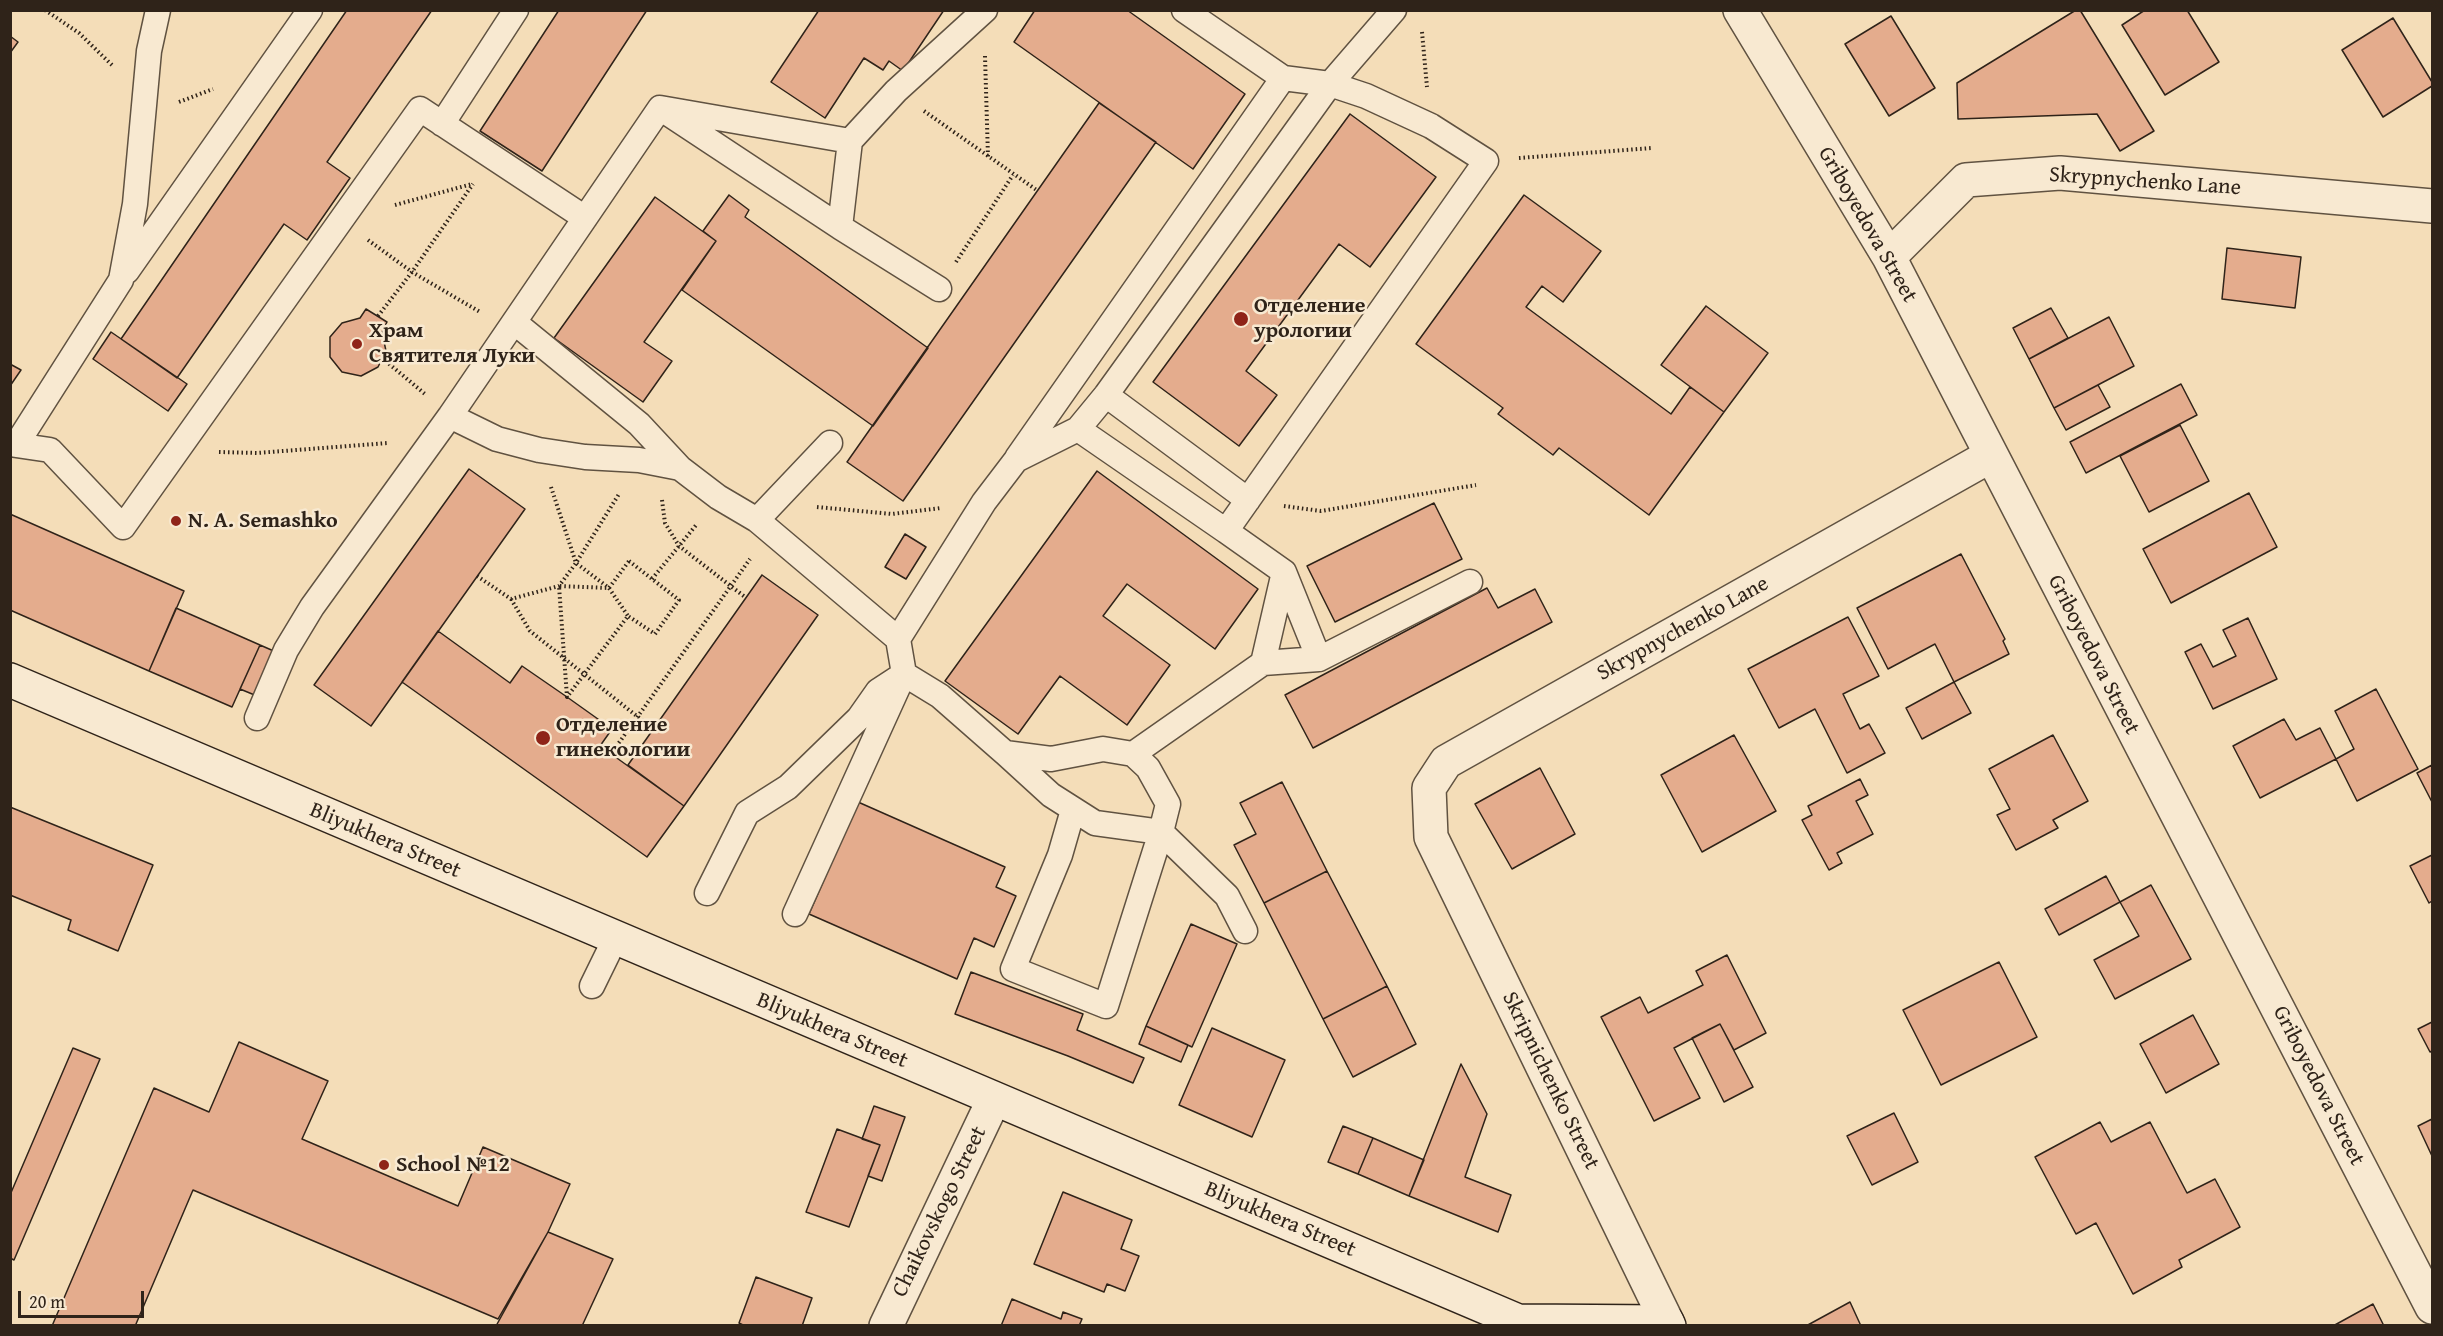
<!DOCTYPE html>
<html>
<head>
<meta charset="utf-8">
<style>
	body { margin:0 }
	#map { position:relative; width:2443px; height:1336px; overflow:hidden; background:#f4ddb8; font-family:"Gentium Book Plus",serif }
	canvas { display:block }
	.frame { position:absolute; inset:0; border:12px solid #2f2319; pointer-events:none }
	.scale { position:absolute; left:18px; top:1291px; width:126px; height:27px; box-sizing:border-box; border:3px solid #2f2319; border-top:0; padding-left:8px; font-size:18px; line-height:21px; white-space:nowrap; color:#2f2319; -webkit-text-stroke:4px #f8e9d1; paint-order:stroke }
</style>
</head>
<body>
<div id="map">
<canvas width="2443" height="1336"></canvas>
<div class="frame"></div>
<div class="scale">20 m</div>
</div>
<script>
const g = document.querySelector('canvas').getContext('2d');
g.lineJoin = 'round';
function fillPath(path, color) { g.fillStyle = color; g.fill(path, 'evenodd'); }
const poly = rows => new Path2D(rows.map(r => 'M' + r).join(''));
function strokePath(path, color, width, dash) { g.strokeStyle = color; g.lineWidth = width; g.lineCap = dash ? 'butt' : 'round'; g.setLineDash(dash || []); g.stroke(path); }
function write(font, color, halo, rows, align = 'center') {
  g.font = font + ' "Gentium Book Plus",serif'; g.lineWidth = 5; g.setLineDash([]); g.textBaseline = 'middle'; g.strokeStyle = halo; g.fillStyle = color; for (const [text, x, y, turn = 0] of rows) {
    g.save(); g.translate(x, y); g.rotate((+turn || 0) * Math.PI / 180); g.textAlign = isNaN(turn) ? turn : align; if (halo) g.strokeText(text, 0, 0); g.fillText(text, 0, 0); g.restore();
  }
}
const building = poly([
	[347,10,432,10,327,162,350,178,307,240,284,224,177,378,121,339,347,10],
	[559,10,647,10,542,171,480,131,559,10],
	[819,10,944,10,903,71,889,61,883,70,864,58,825,118,771,82,819,10],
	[1035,10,1127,10,1245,94,1193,169,1014,42,1035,10],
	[2076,10,2080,10,2154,131,2120,151,2097,114,1958,119,1957,83,2076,10],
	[2145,10,2187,10,2219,62,2165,95,2122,25,2145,10],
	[1891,16,1935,88,1889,116,1845,44,1891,16],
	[2393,18,2432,82,2432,86,2383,117,2342,50,2393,18],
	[10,36,18,42,10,53,10,36],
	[1099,103,1156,142,903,501,847,462,1099,103],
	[1350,114,1436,177,1370,267,1339,244,1246,371,1277,395,1239,446,1153,382,1350,114],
	[729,195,749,210,745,217,928,348,873,426,682,290,716,241,703,231,729,195],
	[1524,195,1601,251,1563,302,1542,286,1526,307,1671,414,1690,387,1724,412,1649,515,1559,448,1553,455,1498,414,1503,408,1416,344,1524,195],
	[655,197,716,241,644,342,672,361,643,402,554,338,655,197],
	[2227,248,2301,257,2295,308,2222,299,2227,248],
	[1706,306,1768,353,1724,412,1661,365,1706,306],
	[2051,308,2068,338,2029,359,2013,328,2051,308],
	[366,309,387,322,382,332,386,351,378,367,361,376,342,372,330,357,330,337,342,323,360,318,366,309],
	[2109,317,2134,366,2054,408,2029,359,2109,317],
	[111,332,187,384,168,411,93,359,111,332],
	[10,364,21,370,10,386,10,364],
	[2181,384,2197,415,2086,473,2070,442,2181,384],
	[2098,385,2110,407,2066,430,2054,408,2098,385],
	[2180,425,2209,481,2149,512,2120,456,2180,425],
	[469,469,525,509,371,726,314,685,469,469],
	[1097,471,1258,589,1215,649,1127,584,1103,616,1170,665,1127,725,1060,676,1018,734,945,681,1097,471],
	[2249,493,2277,547,2171,603,2143,549,2249,493],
	[1434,503,1462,559,1335,622,1307,566,1434,503],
	[10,514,184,591,149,671,10,610,10,514],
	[905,534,926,547,906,579,885,567,905,534],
	[1961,554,2005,639,2003,641,2009,654,1954,682,1935,644,1888,669,1857,608,1961,554],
	[762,575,818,615,684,806,628,765,762,575],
	[1487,588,1498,608,1535,589,1552,622,1313,748,1285,695,1487,588],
	[176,608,260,645,232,707,149,671,176,608],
	[1848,617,1879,676,1843,694,1860,729,1869,724,1885,753,1847,773,1815,709,1779,728,1748,669,1848,617],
	[2248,618,2277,679,2213,709,2185,652,2201,644,2213,667,2236,656,2223,630,2248,618],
	[438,631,510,683,522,666,567,697,612,729,600,746,684,806,647,857,402,682,438,631],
	[260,645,276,652,257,696,240,689,260,645],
	[1954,682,1971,713,1922,739,1906,708,1954,682],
	[2376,689,2418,769,2357,801,2336,759,2354,749,2335,711,2376,689],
	[2284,719,2296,740,2320,728,2336,759,2260,798,2233,746,2284,719],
	[1734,735,1776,811,1702,852,1661,775,1734,735],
	[2053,735,2088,801,2053,820,2058,828,2016,850,1997,815,2010,809,1989,769,2053,735],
	[2432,765,2432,802,2417,773,2432,765],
	[1540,768,1575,834,1512,869,1475,804,1540,768],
	[1860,779,1868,795,1856,801,1873,834,1837,853,1842,863,1829,870,1802,820,1812,815,1808,806,1860,779],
	[1282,782,1327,871,1264,903,1234,845,1256,834,1240,803,1282,782],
	[858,802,1005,867,996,887,1016,896,994,947,974,938,957,979,809,914,858,802],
	[10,807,153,865,118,951,68,930,71,920,10,895,10,807],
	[2432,855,2432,901,2429,903,2410,866,2432,855],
	[1327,871,1387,986,1323,1019,1264,903,1327,871],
	[2106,876,2120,902,2059,935,2045,909,2106,876],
	[2151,885,2191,959,2115,999,2094,960,2139,936,2120,902,2151,885],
	[1191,924,1237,944,1192,1047,1146,1026,1191,924],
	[1727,955,1766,1033,1734,1050,1720,1024,1674,1048,1700,1098,1654,1121,1601,1017,1640,997,1648,1013,1703,985,1696,971,1727,955],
	[1999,962,2037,1037,1941,1085,1903,1010,1999,962],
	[971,972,1083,1014,1077,1030,1144,1058,1133,1083,1068,1056,955,1014,971,972],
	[1387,986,1416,1044,1353,1077,1323,1019,1387,986],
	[2193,1015,2219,1064,2166,1093,2140,1044,2193,1015],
	[2432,1022,2432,1051,2430,1052,2418,1029,2432,1022],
	[1720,1024,1753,1087,1724,1102,1692,1038,1720,1024],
	[1146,1026,1188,1045,1181,1062,1139,1044,1146,1026],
	[1212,1028,1285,1060,1252,1137,1179,1105,1212,1028],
	[239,1042,328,1081,302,1139,458,1206,483,1147,570,1184,548,1232,498,1319,193,1190,136,1324,139,1326,52,1326,154,1088,209,1112,239,1042],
	[73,1048,100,1059,14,1260,10,1258,10,1195,73,1048],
	[1461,1064,1487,1114,1465,1177,1511,1195,1498,1232,1409,1196,1461,1064],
	[874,1106,905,1117,882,1181,868,1176,880,1145,862,1139,874,1106],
	[1894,1113,1918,1162,1872,1185,1847,1136,1894,1113],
	[2432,1119,2432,1156,2418,1126,2432,1119],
	[2100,1122,2111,1142,2150,1122,2187,1193,2215,1179,2240,1227,2179,1260,2182,1267,2133,1294,2096,1223,2076,1234,2035,1157,2100,1122],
	[1343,1126,1373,1138,1358,1174,1328,1162,1343,1126],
	[837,1129,880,1145,849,1227,806,1212,837,1129],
	[1373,1138,1424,1160,1409,1196,1358,1174,1373,1138],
	[1063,1192,1132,1220,1121,1249,1139,1256,1125,1291,1107,1284,1104,1292,1034,1264,1063,1192],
	[548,1232,613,1259,582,1326,496,1326,548,1232],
	[756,1277,812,1298,802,1326,745,1326,739,1323,756,1277],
	[1012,1299,1061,1319,1063,1312,1082,1319,1079,1326,1001,1326,1012,1299],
	[1850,1302,1861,1326,1806,1326,1850,1302],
	[2373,1304,2384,1326,2333,1326,2373,1304]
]);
const path = poly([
	[45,10,79,33,114,67],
	[1422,32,1427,87],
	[985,56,988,157],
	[179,102,213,89],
	[924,111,1038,191],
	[1519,158,1652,148],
	[395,205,472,184],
	[368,240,412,272,480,312],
	[956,262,1013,175],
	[378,316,412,272,473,184],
	[382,358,425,394],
	[219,452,257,453,388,443],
	[551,487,576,563,609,588,628,616],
	[662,500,665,523,679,546,745,597],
	[1284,506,1321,511,1476,485],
	[817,507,892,514,941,508],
	[629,561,679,600,655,634,628,616,567,697,559,586,609,588,629,561],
	[477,576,511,599,559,586,576,563,619,494],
	[652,579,697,524],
	[511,599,530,631,653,729],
	[611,754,750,559]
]);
const lane = poly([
	[669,114,840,227],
	[442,124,516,10],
	[850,141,840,227,939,289],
	[127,271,310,10],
	[514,322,639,424,680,468],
	[1106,395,1248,500],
	[450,416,497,439,539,450,585,457,639,460,680,468,718,497,757,520,898,639,984,502,1016,460,1078,429,1106,395,1330,84,1394,10],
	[1078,429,1226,531,1486,161,1431,126,1366,96,1330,84,1283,78,1184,10],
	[10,441,16,445,50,450,123,527,420,109,585,218],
	[16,445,121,280,135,204,149,51,158,10],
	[1017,458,1283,78],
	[757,520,830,443],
	[1226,531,1284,572,1319,659,1470,582],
	[1263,663,1319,659],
	[257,718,286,650,312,607,450,416,660,108,850,141,896,91,985,10],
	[1005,753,1051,795,1095,823,1161,832,1106,1006,1013,969,1060,855,1073,810],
	[1133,754,1263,663,1284,572],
	[707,893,747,813,788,787,859,718,878,691,904,674,940,696,1005,753,1051,759,1103,749,1133,754,1148,768,1168,804,1161,832,1227,896,1245,931],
	[795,914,904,674,898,639],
	[592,986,615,939]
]);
const street = poly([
	[1740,10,1889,257,2432,1307],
	[1889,257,1966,180,2060,173,2432,206],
	[1667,1322,1431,837,1429,788,1446,762,1990,456],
	[886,1326,994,1099]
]);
const secondary = poly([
	[10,680,1518,1321,1667,1322,1669,1326]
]);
const markers = [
	[1241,319,8,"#8f2418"],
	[357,344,6,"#8f2418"],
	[176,521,6,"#8f2418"],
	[543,738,8,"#8f2418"],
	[384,1165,6,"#8f2418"]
];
const streetNames = [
	["Skrypnychenko Lane",2145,182,4],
	["Griboyedova Street",1867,225,60],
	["Skrypnychenko Lane",1683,629,-29],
	["Griboyedova Street",2093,655,63],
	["Bliyukhera Street",385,841,23],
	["Bliyukhera Street",832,1031,23],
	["Skripnichenko Street",1550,1081,64],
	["Griboyedova Street",2318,1086,63],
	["Chaikovskogo Street",940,1212,-64],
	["Bliyukhera Street",1280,1220,23]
];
const poiNames = [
	["Отделение",1254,306],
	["урологии",1254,331],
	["Храм",369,331],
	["Святителя Луки",369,356],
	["N. A. Semashko",188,521],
	["Отделение",556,725],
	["гинекологии",556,750],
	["School №12",396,1165]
];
fillPath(building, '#e4ac8d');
strokePath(building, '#2f2319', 1.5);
strokePath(lane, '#605241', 27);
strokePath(street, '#605241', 36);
strokePath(secondary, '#2f2319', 36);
strokePath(path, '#2f2319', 4, [1.5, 3]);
strokePath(lane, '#f8e9d1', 24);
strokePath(street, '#f8e9d1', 33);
strokePath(secondary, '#f8e9d1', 33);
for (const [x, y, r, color] of markers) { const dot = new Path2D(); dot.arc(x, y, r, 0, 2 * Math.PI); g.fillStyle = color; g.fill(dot); strokePath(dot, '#f8e9d1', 2); }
write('22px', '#2f2319', '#f8e9d1', streetNames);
write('bold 22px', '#2f2319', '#f8e9d1', poiNames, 'left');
</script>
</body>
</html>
